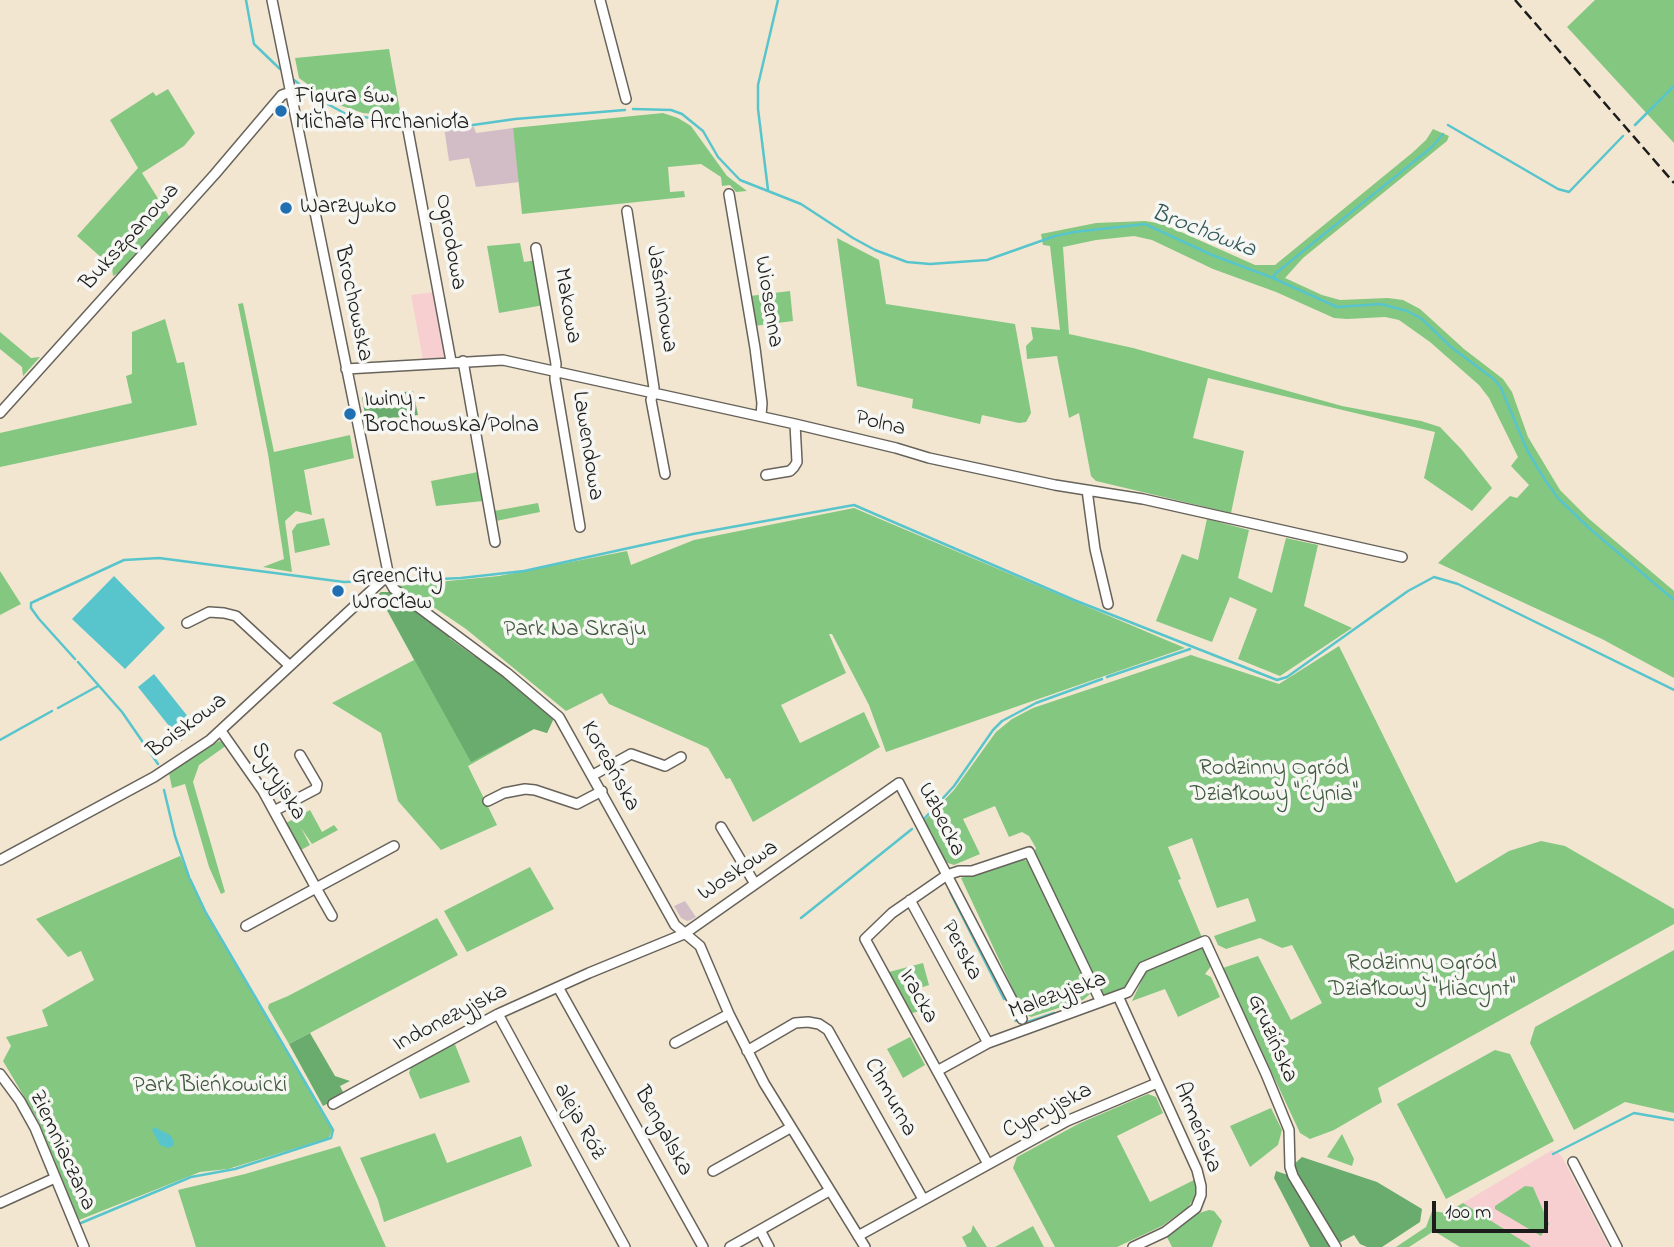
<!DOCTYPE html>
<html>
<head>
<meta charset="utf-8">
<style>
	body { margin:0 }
	#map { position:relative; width:1674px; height:1247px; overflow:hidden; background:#f2e6d1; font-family:"Indie Flower",sans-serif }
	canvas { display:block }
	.scale { position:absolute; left:1432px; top:1201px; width:116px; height:32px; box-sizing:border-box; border:4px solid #1c1c1c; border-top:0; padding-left:9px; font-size:21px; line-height:24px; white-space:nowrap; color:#1c1c1c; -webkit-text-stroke:5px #f6f6f2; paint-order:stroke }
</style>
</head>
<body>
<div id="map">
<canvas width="1674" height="1247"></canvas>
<div class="scale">100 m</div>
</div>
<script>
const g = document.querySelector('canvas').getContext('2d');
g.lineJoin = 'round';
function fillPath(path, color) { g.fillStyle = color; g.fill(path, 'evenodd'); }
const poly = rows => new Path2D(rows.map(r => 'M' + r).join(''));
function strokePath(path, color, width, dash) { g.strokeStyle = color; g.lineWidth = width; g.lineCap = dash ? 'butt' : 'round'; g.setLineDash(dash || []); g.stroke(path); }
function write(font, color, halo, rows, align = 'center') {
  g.font = font + ' "Indie Flower",sans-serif'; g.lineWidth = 7; g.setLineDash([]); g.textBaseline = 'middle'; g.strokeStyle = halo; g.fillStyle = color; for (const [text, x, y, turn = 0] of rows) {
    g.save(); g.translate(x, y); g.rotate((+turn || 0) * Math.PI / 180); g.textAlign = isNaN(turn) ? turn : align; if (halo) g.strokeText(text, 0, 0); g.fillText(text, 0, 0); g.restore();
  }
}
const built = poly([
	[434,292,446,357,423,359,411,295],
	[1552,1150,1561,1155,1609,1247,1531,1247,1463,1203]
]);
const industrial = poly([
	[444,127,474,127,476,133,513,128,520,182,476,187,469,158,449,161],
	[685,901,696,917,691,920,687,921,681,918,674,906]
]);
const green = poly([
	[1595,0,1674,0,1674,143,1567,27],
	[389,49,401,116,363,113,333,103,299,78,295,58],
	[168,89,195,133,184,146,142,173,171,219,122,271,113,276,112,267,77,236,138,168,110,120,153,92,156,96],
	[663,113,678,118,691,126,727,176,747,191,736,192,730,185,722,186,721,177,701,164,668,167,670,192,684,191,685,197,522,214,513,128],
	[1433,129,1449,136,1447,141,1303,258,1285,278,1322,295,1340,300,1388,298,1403,300,1420,309,1464,349,1503,379,1512,392,1528,437,1560,490,1588,518,1674,591,1674,678,1602,639,1438,563,1510,496,1517,498,1529,485,1511,466,1518,457,1489,398,1479,385,1430,342,1399,320,1385,317,1347,319,1334,318,1276,292,1213,269,1152,240,1134,236,1096,240,1063,247,1069,334,1133,348,1342,406,1421,421,1440,427,1462,450,1492,488,1472,511,1424,478,1435,432,1208,378,1193,438,1244,451,1231,513,1096,481,1091,476,1079,413,1069,418,1057,356,1027,359,1026,346,1033,339,1031,327,1060,330,1050,246,1043,245,1041,234,1096,223,1145,221,1163,224,1255,265,1275,265,1412,153,1426,140],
	[837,238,879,260,886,304,1015,324,1031,413,1026,422,1019,423,982,415,980,424,912,408,913,399,857,386],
	[520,243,524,262,536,260,544,305,499,313,487,246],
	[790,291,793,321,754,326,750,296],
	[243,303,274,452,350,435,354,458,304,470,312,515,296,511,285,521,292,572,263,567,284,559,268,454,238,304],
	[165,319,177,363,184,362,197,425,0,467,0,433,132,403,126,376,132,374,132,332],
	[0,332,31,358,40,357,23,376,22,367,0,349],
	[478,472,483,501,436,506,431,481],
	[538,503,540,512,496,521,494,511],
	[854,508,1185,648,886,752,869,705,832,634,829,634,846,673,781,705,800,743,864,712,880,747,753,822,730,778,726,779,708,748,609,704,602,693,566,711,466,629,426,602,404,592,397,586,499,576,627,551,631,565,694,540],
	[324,518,330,545,295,553,292,531,297,524],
	[1207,519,1249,530,1238,578,1272,593,1286,538,1318,545,1304,606,1352,628,1280,676,1238,659,1257,609,1230,597,1212,642,1156,621,1182,554,1198,560],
	[0,571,21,604,0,615],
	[381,592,390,592,451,634,449,638,474,656,484,658,553,720,547,733,534,729,468,766,497,825,441,850,398,801,381,733,332,703,414,660,382,601,384,598,379,594],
	[1339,646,1456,883,1509,851,1541,841,1565,846,1674,909,1674,924,1378,1088,1382,1102,1334,1130,1310,1139,1300,1133,1223,968,1258,956,1291,1020,1322,1003,1292,945,1282,948,1260,938,1226,949,1218,945,1214,936,1256,921,1248,898,1217,908,1192,838,1168,847,1181,879,1178,880,1203,940,1142,961,1125,989,1112,995,1102,995,1033,855,1036,848,1029,836,1022,832,1009,837,995,806,963,819,980,854,954,865,945,862,931,831,926,833,921,824,954,790,996,732,1012,719,1033,708,1191,655,1279,684],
	[219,741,225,742,227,745,199,765,193,782,225,892,221,894,209,867,185,784,172,788,169,773],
	[310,810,322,832,334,825,338,830,312,844,301,828,310,845,301,850,286,823],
	[180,856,205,913,332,1130,329,1138,228,1169,200,1172,79,1220,39,1122,3,1061,11,1046,6,1037,48,1026,42,1010,94,980,81,951,68,957,36,919],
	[1015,858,1029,861,1085,974,1090,994,1083,1000,1031,1017,1024,1013,961,878],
	[530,867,554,909,467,952,444,911],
	[437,918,458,955,289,1044,268,1008,269,1004,288,996],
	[1200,947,1209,954,1212,965,1205,974,1211,977,1220,997,1178,1017,1165,989,1132,1001,1148,967],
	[1674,950,1674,1113,1625,1102,1574,1130,1530,1043,1535,1027],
	[923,963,929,985,920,988,925,1010,912,1013,889,972],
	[910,1037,925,1065,903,1078,887,1049],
	[454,1042,470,1082,420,1099,409,1073,412,1064],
	[1495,1050,1510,1054,1554,1141,1446,1199,1397,1104],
	[1148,1094,1156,1097,1163,1113,1117,1136,1150,1202,1194,1180,1196,1191,1193,1200,1188,1207,1162,1226,1117,1247,1055,1247,1013,1168,1017,1157,1080,1123],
	[1271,1108,1282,1130,1278,1145,1250,1167,1230,1126],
	[435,1133,447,1163,521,1136,532,1166,384,1222,378,1200,360,1158],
	[1342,1134,1354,1159,1352,1166,1327,1157],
	[340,1146,386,1247,196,1247,178,1190,245,1174],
	[1525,1186,1533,1187,1549,1224,1541,1236,1495,1209,1495,1206],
	[1463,1203,1529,1245,1531,1247,1460,1247,1434,1231,1409,1247,1396,1247,1426,1227,1432,1211,1446,1213],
	[1209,1210,1214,1211,1222,1221,1212,1247,1172,1247,1166,1235,1196,1214],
	[973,1225,987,1247,967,1247,962,1237,971,1232],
	[1033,1226,1044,1247,995,1247]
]);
const forest = poly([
	[413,391,418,415,366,421,362,397],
	[381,592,390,592,451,634,449,638,474,656,484,658,551,714,553,720,547,733,534,729,471,762,382,601,384,598,379,594],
	[310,1033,335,1076,350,1081,340,1086,343,1092,340,1097,323,1106,289,1044],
	[1302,1157,1377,1182,1422,1209,1420,1222,1382,1247,1367,1247,1360,1244,1354,1235,1337,1244,1296,1175,1293,1165],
	[1276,1171,1288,1175,1331,1247,1310,1247,1274,1178]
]);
const water = poly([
	[114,576,165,628,125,669,72,619],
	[154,674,197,728,181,741,138,687],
	[154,1127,170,1135,174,1141,173,1146,168,1148,160,1145,152,1130]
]);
const stream = poly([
	[246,0,254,44,280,69],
	[294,80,322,101,346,114,382,120,411,119,459,127,515,119,625,110],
	[633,109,671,110,682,114,703,131,718,157,740,180,801,204,853,238,875,250,907,262,930,264,987,260,1055,236,1074,232,1145,224,1212,255,1273,278,1337,307,1381,304,1407,311,1422,319,1451,347,1495,380,1501,388,1527,450,1545,480,1558,498,1589,528,1674,600],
	[1448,125,1558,189,1569,192,1623,136],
	[1635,125,1674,86],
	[768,190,758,109,758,85,778,0],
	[1273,278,1276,273,1432,147,1443,134],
	[396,581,461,578,524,571,693,534,854,505,1074,600,1277,680,1287,677,1408,591,1434,577,1458,584,1674,690],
	[75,659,39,619,31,608,31,603,124,560,159,558,344,582,371,581],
	[78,662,122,712,158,764],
	[1107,677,1190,649],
	[58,708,98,686],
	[0,740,52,711],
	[164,790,175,836,189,877],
	[924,819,954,786,993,730,1002,721,1036,703,1102,679],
	[950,892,1004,999],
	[801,918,912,829],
	[1014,1018,1016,1021],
	[1022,1024,1054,1013],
	[1553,1154,1634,1113,1674,1120],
	[81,1223,191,1177,235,1169,331,1138,333,1130,206,913,190,879]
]);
const minor = poly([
	[272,0,390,582,394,589,507,673,559,717,675,925,700,946,729,1014,764,1083,865,1247],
	[600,0,626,99],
	[408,130,451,361],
	[729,194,755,348,762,403,761,416],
	[627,211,654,388,651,400,665,474],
	[536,248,556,364,555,379,580,527],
	[463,361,495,542],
	[346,369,503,360,795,424,896,448,929,458,1055,485,1143,499,1402,557],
	[0,413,215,174,282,95,291,92],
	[766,475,790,471,794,467,797,462,795,424],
	[1087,490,1095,549,1108,604],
	[187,623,209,612,224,613,236,616,290,666],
	[221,731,263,791,316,888,394,846],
	[593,775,631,754,665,766,681,757],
	[488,801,504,793,525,789,535,790,577,804,602,791],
	[274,811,316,789,317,784,300,755],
	[721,827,755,884],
	[0,860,154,777,210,740,387,576],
	[910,900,988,1043,937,1071],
	[246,926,316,888,332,916],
	[558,987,703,1247],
	[1118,996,1197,1170,1201,1186,1201,1195,1196,1208,1165,1232,1133,1247],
	[498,1014,625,1247],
	[675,1043,729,1014],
	[988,1043,1128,992,1143,967,1205,941,1266,1074,1289,1130,1290,1167,1293,1176,1336,1247],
	[747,1051,795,1023,808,1022,819,1024,828,1030,923,1199],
	[0,1074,20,1101,35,1128,84,1247],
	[333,1104,498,1014,589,973,684,934,899,783,1022,1019],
	[1573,1162,1617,1247],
	[988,1164,865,939,892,913,947,875,959,871,972,871,1029,852,1101,1002],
	[713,1171,790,1128],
	[0,1203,55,1178],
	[760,1230,769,1247],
	[858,1236,1067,1121,1157,1083],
	[730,1247,829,1191]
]);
const rail = poly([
	[1515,0,1674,183]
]);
const markers = [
	[281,111,7,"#1f6fb2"],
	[286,208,7,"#1f6fb2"],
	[350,414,7,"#1f6fb2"],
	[338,591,7,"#1f6fb2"]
];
const poiNames = [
	["Figura św.",295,98],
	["Michała Archanioła",295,124],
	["Warzywko",300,208],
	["Iwiny –",364,401],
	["Brochowska/Polna",364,427],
	["GreenCity",352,578],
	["Wrocław",352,604]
];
const streetNames = [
	["Bukszpanowa",131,238,-48],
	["Ogrodowa",449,242,80],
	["Jaśminowa",660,299,81],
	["Wiosenna",767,302,81],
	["Brochowska",352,304,78],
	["Makowa",566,306,80],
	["Polna",880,425,14],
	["Lawendowa",586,446,81],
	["Boiskowa",188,727,-37],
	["Koreańska",609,767,61],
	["Syryjska",277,782,59],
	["Uzbecka",940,820,63],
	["Woskowa",739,872,-34],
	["Perska",960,951,62],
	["Iracka",917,997,61],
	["Malezyjska",1058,997,-20],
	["Indonezyjska",451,1019,-27],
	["Gruzińska",1271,1039,66],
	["Chmurna",889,1098,61],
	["Cypryjska",1048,1112,-27],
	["aleja Róż",578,1122,61],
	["Armeńska",1196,1128,68],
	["Bengalska",662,1132,61],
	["Ziemniaczana",61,1151,65]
];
const parkNames = [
	["Park Na Skraju",575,631],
	["Rodzinny Ogród",1274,770],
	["Działkowy \"Cynia\"",1274,796],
	["Rodzinny Ogród",1422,965],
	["Działkowy \"Hiacynt\"",1422,991],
	["Park Bieńkowicki",210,1087]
];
const waterNames = [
	["Brochówka",1203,233,21]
];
fillPath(built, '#f7cfd1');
fillPath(industrial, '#d2bdc6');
fillPath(green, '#83c780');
fillPath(forest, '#6aac6e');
fillPath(water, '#58c5cc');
strokePath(stream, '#58c5cc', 2.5);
strokePath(minor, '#67635b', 12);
strokePath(minor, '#fff', 9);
strokePath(rail, '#1c1c1c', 2.5, [10, 5]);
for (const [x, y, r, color] of markers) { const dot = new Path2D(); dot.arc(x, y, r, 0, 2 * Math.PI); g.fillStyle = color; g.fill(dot); strokePath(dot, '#f6f6f2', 2.5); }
write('23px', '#1c1c1c', '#f6f6f2', poiNames, 'left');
write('23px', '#1c1c1c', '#f6f6f2', streetNames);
write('23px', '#40583f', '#f6f6f2', parkNames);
write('italic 24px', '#31575a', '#f6f6f2', waterNames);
</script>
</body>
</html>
